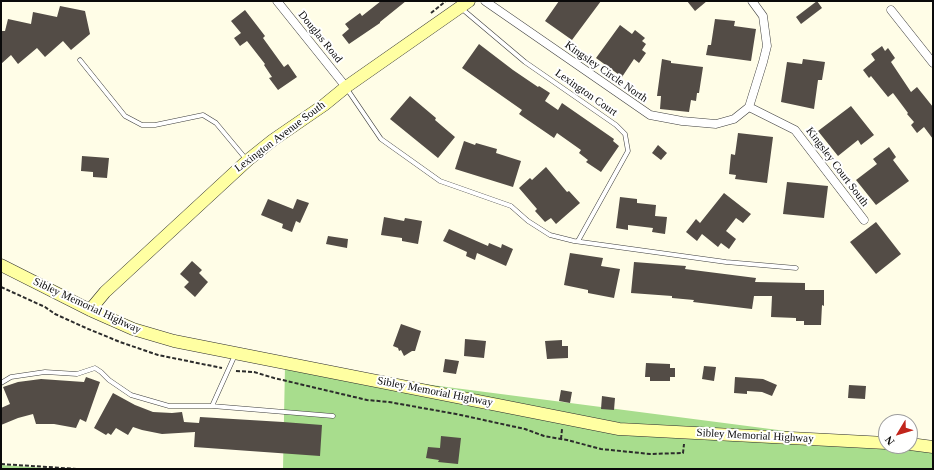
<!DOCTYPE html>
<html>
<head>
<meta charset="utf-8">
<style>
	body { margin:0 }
	#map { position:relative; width:934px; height:470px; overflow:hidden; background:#fffde7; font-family:Georgia,serif }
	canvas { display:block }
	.frame { position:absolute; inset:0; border:2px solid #0a0a0a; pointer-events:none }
	.north { position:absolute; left:878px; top:414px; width:40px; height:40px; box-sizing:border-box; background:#fff; border:1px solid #9d9d9d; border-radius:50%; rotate:232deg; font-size:11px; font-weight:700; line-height:16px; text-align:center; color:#0a0a0a }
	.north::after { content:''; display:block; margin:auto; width:14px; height:18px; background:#c1251b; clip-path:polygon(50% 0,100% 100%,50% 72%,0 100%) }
</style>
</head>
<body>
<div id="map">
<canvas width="934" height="470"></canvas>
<div class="frame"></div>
<div class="north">N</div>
</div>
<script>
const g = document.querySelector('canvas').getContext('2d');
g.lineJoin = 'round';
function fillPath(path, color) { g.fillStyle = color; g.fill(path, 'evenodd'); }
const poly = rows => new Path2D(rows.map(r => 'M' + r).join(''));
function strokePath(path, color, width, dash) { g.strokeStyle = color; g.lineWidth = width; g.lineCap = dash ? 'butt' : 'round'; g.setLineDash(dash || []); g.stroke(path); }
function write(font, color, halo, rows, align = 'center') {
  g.font = font + ' Georgia,serif'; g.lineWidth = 4; g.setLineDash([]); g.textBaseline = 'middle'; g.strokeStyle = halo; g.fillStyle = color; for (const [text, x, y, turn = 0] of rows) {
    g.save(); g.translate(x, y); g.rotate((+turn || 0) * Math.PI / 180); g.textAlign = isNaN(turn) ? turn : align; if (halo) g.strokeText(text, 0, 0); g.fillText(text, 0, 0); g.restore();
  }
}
const forest = poly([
	[285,366,886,444,886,446,899,446,933,450,933,469,283,469],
	[1,465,60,469,1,469]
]);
const building = poly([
	[381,1,406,1,380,22,380,23,349,44,342,35,349,29,345,24,360,13,362,16],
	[559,1,601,1,572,40,545,21],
	[687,1,707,1,695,11],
	[817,1,822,8,801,24,796,17],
	[60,6,85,11,90,34,71,50,63,41,45,57,37,48,18,64,11,55,1,64,1,31,5,31,8,19,31,24,33,12,57,17],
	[245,10,265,36,263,38,284,67,288,64,297,77,278,90,269,78,272,77,264,65,265,64,247,41,240,46,234,38,241,33,231,21],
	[715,19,735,21,734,26,756,29,751,61,706,55,708,45,711,45],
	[620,25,632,34,635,30,645,38,642,41,646,44,642,50,646,53,639,63,634,59,622,77,596,58],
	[479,44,513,70,538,87,539,86,550,93,545,101,558,110,562,103,614,139,613,141,619,146,601,172,586,162,588,160,579,153,581,150,557,133,554,138,519,114,522,110,462,68],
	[882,46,885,51,888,48,895,58,891,62,911,92,917,87,933,107,933,139,924,127,917,133,911,125,914,122,907,114,908,113,893,93,888,97,871,76,869,78,863,70,875,60,871,54],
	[662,59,671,61,671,63,703,67,699,93,697,93,696,101,691,100,689,112,660,109,661,96,657,96],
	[803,59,825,62,822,80,818,80,814,109,781,102,787,62,802,64],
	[410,96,436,118,435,120,455,137,438,158,390,119],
	[851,106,874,135,861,145,858,140,838,156,818,131],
	[738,133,773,137,767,183,735,179,736,175,729,174,731,154,735,155],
	[464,141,475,145,476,143,497,149,496,153,521,161,513,187,455,169],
	[658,145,667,153,661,160,652,153],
	[889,147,896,157,893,160,909,181,876,205,856,180,877,164,873,159],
	[82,156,109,158,107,178,93,177,93,172,81,171],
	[546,167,567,192,569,191,580,203,556,224,551,218,545,222,535,211,537,209,519,188,530,178,532,180],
	[787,182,828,186,824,218,783,214],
	[724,193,751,214,743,223,736,218,726,231,736,239,729,249,721,243,718,247,702,234,697,241,686,232,696,219,700,223],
	[620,197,637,199,637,203,656,205,655,216,667,217,665,234,652,232,653,228,628,225,628,230,616,228],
	[268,199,293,209,297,199,309,203,300,223,296,221,292,232,282,228,283,224,261,215],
	[384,217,404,221,405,218,422,221,418,244,402,241,402,238,381,235],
	[876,222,901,254,876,274,850,242],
	[449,229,488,246,489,243,501,248,502,244,513,249,506,266,477,253,475,260,466,256,467,252,443,241],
	[328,236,348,239,347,248,326,244],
	[570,253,603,258,601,266,620,269,614,298,588,293,588,290,564,285],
	[192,261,202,270,199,273,208,282,195,297,184,287,189,282,180,274],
	[634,262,686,266,685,269,756,278,755,282,805,283,805,290,824,290,824,306,822,305,821,325,804,325,804,321,796,321,796,318,771,317,772,296,754,296,752,309,693,302,694,300,672,298,672,296,631,293],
	[401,324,421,331,415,351,412,351,404,356,401,350,399,351,398,348,393,346],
	[465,339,486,341,484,358,464,356],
	[562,340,562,346,568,346,568,358,547,359,545,341],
	[445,359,459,361,456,374,443,372],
	[646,363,670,364,670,368,675,368,675,377,670,377,670,381,650,381,650,377,645,377],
	[704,366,716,367,714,381,702,379],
	[86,377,100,382,86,422,80,419,76,428,54,424,36,424,33,414,18,418,1,425,1,408,10,404,3,387,18,382,41,379,84,382],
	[735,377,763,379,777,385,772,396,762,392,747,391,747,394,734,393],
	[849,385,866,386,865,399,848,398],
	[561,390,572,392,570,403,559,401],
	[113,393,135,405,153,412,172,413,182,412,184,422,199,423,200,417,283,422,322,425,320,456,194,447,195,432,162,434,142,430,133,427,128,435,116,428,111,435,108,433,106,435,94,428],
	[602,396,615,398,614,410,601,409],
	[441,436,461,438,458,464,438,462,439,460,426,458,428,447,440,448]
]);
const path = poly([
	[431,13,446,1],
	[1,287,45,307,55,314,86,328,120,342,158,355,222,368],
	[236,371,254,372,274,378,367,400,389,402,456,414,525,429,544,436,567,440,601,449,650,454,683,453,684,444],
	[561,439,562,429],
	[1,464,78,469]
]);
const lane = poly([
	[461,8,525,62,616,125,625,134,628,151,578,241],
	[80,60,125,116,142,125,155,125,203,115,216,123,246,159],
	[347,89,381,139,440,181,511,206,528,221,550,235,574,241,726,262,796,268],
	[1,383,11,377,45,372,77,374,95,368,101,372,109,380,131,395,169,406,212,406,333,416],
	[212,406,235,355]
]);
const street = poly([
	[277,1,346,87],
	[485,1,650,115,682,121,716,124,734,119,749,107,763,62,767,46,763,16,752,1],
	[891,10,933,63],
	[749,107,795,130,864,220]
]);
const secondary = poly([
	[1,265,90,310,133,329,174,341,619,429,886,443],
	[90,310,105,292,248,160,273,140,324,105,346,87,469,1],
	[910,444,933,447]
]);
const streetNames = [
	["Douglas Road",320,37,51],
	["Kingsley Circle North",606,72,35],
	["Lexington Court",586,93,35],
	["Lexington Avenue South",280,137,-37],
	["Kingsley Court South",837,167,53],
	["Sibley Memorial Highway",87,306,25],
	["Sibley Memorial Highway",435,392,11],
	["Sibley Memorial Highway",755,436,3]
];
fillPath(forest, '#a8dd8d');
fillPath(building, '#534c46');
strokePath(lane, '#3d3d3d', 5);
strokePath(street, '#3d3d3d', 9);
strokePath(secondary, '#2c2c2c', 13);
strokePath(path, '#2c2c2c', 2, [4, 2]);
strokePath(lane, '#fff', 4);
strokePath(street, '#fff', 8);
strokePath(secondary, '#ffffa2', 12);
write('11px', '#0a0a0a', '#fff', streetNames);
</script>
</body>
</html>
